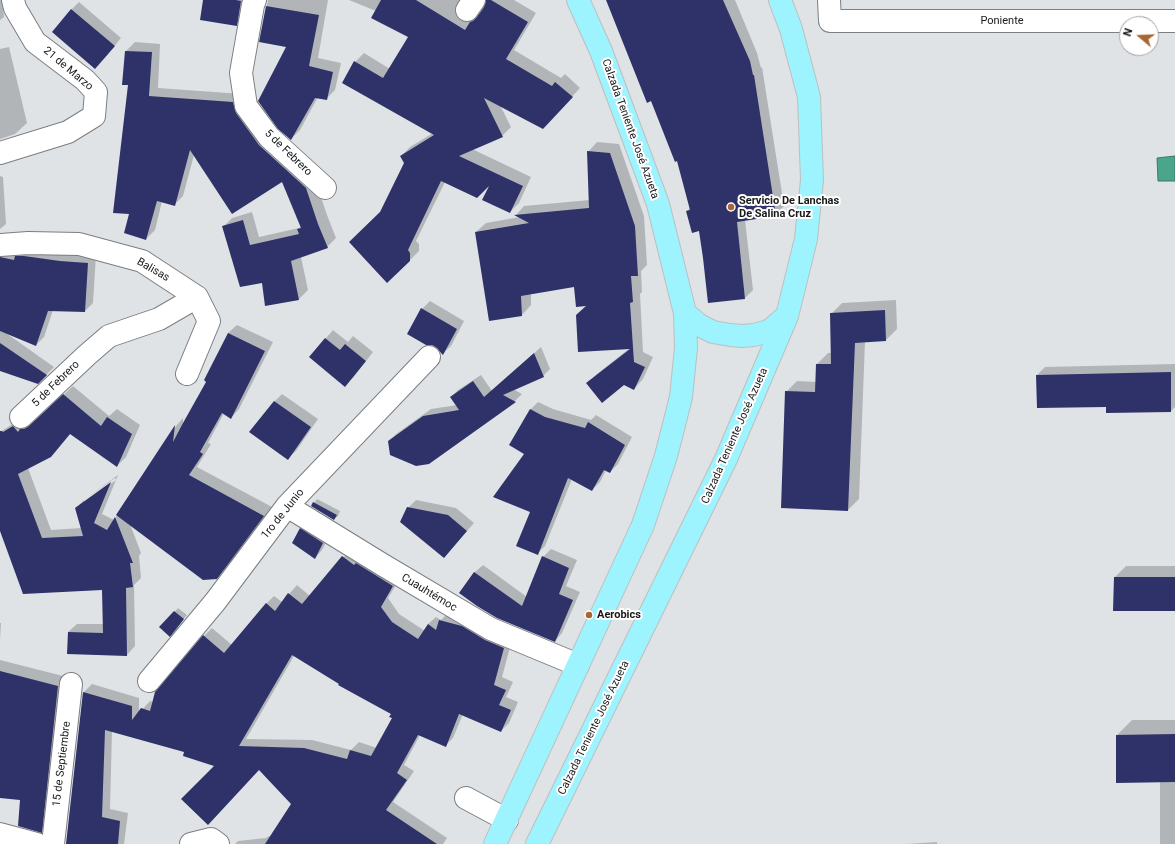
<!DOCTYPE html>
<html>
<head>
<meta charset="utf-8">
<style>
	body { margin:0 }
	#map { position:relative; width:1175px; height:844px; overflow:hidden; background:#dfe3e6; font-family:Roboto,sans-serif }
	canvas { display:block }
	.north { position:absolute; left:1119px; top:16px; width:40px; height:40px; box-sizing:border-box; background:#fff; border:1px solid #a3a3a4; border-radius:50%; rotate:289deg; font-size:11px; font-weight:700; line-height:16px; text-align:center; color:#18191b }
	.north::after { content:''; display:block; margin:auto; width:14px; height:18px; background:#a86632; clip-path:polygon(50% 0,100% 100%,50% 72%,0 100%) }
</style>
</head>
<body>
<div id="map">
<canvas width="1175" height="844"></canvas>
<div class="north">N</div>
</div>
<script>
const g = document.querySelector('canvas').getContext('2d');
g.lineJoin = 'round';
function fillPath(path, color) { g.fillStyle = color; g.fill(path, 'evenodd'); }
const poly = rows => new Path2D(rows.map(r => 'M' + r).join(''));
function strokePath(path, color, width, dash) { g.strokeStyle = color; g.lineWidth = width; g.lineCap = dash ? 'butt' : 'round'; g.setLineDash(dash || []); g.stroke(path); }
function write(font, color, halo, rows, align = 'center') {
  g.font = font + ' Roboto,sans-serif'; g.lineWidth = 4; g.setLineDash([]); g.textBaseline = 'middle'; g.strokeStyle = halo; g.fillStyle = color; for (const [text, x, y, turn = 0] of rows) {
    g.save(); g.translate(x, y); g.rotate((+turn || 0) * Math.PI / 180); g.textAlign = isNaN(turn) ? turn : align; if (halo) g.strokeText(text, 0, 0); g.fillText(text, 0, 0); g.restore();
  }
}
const water = poly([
	[1175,156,1175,181,1158,181,1157,158,1175,156]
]);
const shadow = poly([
	[0,0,2,0,4,17,0,20],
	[204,0,247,0,244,17,236,25],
	[268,0,328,0,318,58,341,63,335,90,326,99,318,97,300,130,291,139,288,46,260,41],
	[349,0,463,0,476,14,481,13,487,0,514,0,536,13,514,50,561,78,565,74,580,88,543,128,500,105,511,127,502,136,472,149,531,177,519,203,510,212,493,182,445,182,416,241,419,244,419,251,410,260,382,212,405,163,401,156,410,147,433,133,355,62,364,53,390,69,410,37,376,11],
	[607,0,735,0,757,53,761,68,762,67,784,206,775,215,745,220,753,290,745,298,687,211,690,208,678,159],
	[79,2,121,38,103,60,71,10],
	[135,42,160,44,158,88,242,94,315,179,327,215,336,238,327,247,301,257,308,290,299,299,263,282,223,227,232,218,252,212,259,237,299,228,301,226,282,180,194,155,183,196,174,205,162,201,155,230,146,239,130,213,129,84,126,51],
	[9,47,27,123,15,134,0,139,0,49],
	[597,142,619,144,644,216,647,265,641,271,642,292,640,294,643,352,653,357,643,379,634,389,624,384,588,384,597,374,630,348,577,315,588,304,575,285,531,293,531,305,522,315,476,232,486,223,520,217,516,215,524,206,590,200,588,152],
	[0,176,3,177,6,224,0,229],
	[0,246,96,255,93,303,85,311,53,310,44,337,36,345,6,333,54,367,38,383,0,370],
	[896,300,897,329,886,340,865,341,859,499,848,510,786,392,797,381,817,382,817,364,828,353,832,353,831,314,842,303],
	[430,301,464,321,451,346,443,353,438,347,433,344,422,309],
	[237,325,273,342,239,409,231,418,224,413,208,443,211,444,197,467,272,507,225,569,216,578,130,524,141,553,139,556,141,578,134,585,135,646,127,655,68,632,77,624,104,624,103,589,0,528,0,432,22,418,30,421,34,421,40,417,73,386,109,416,117,409,140,425,126,457,117,466,71,433,50,456,28,468,51,530,81,528,76,508,84,500,84,502,116,480,115,478,84,500,118,475,102,514,114,520,176,426,183,418,183,425,208,381,228,333],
	[333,330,348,342,353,336,373,352,353,378,345,385,310,357],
	[541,347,550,369,543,376,513,389,522,394,515,401,429,463,389,441,396,434,431,409,457,405,451,397,458,390,481,375,492,391],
	[1175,364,1175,407,1171,411,1107,412,1107,406,1038,407,1037,375,1045,367],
	[282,394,318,419,296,451,288,458,274,402],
	[538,402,553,409,591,420,596,415,632,437,618,464,610,472,606,470,600,482,592,490,572,479,545,546,537,554,531,512,526,454,531,409],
	[317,499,340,511,338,516,334,519,314,503],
	[416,500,456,508,474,523,444,557,408,508],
	[308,521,330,535,322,550,315,558,301,529],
	[351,549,401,577,388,598,399,614,425,631,428,624,436,617,441,620,448,613,512,640,502,677,513,682,506,697,518,702,509,723,501,731,463,714,453,738,445,746,420,735,404,765,414,771,393,802,447,838,443,844,235,844,238,841,266,838,269,836,271,837,293,804,259,769,215,765,186,752,112,731,110,809,128,813,124,844,67,844,84,692,92,684,139,698,139,713,150,701,153,702,204,636,212,628,232,645,266,604,274,596,282,602,297,585,310,596],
	[294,656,392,713,393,717,377,748,359,742,351,750,312,740,246,739],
	[551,549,577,560,566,586,580,592,562,633,555,641,460,593,475,572,483,565,527,597,543,557],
	[1126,566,1175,566,1175,610,1115,577],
	[178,608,187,615,173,632,161,627],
	[0,623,1,623,0,640],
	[0,660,67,677,50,823,41,832,21,799,0,797],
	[1132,720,1175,720,1175,844,1160,844,1160,781,1117,735],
	[937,842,937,844,907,844]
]);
const building = poly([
	[203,0,236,0,241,1,237,26,200,20],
	[381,0,416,0,465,30,470,22,473,21,477,17,484,7,486,0,491,0,528,22,506,59,552,86,555,82,573,97,543,129,484,98,503,137,459,156,523,186,510,213,482,200,489,186,477,198,441,181,408,250,410,253,410,261,387,283,349,242,380,212,404,163,400,156,434,135,342,83,354,61,383,78,408,37,371,18],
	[606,0,723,0,750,61,753,75,754,75,776,216,737,222,745,299,708,303,703,258,699,231,692,233,686,211,690,210,677,161,675,162,651,101,647,103],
	[266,6,319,15,309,66,333,72,327,100,315,98,291,140,278,129,258,101,286,47,259,42],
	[71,9,115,46,95,69,52,32],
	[125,51,152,52,149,96,233,102,236,113,259,145,306,188,318,224,328,248,291,261,299,300,265,306,262,283,240,287,222,226,243,220,250,245,299,234,297,229,301,228,282,182,232,214,190,150,175,206,157,201,146,240,124,233,129,214,113,213,128,85,122,85],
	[587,151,610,153,635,226,638,276,631,276,633,302,630,303,634,362,645,367,634,390,624,385,602,403,586,383,630,349,578,352,576,315,586,306,576,307,574,287,521,296,522,316,489,321,475,232,529,223,514,215,589,208],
	[15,256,24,256,60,261,88,263,85,312,48,311,36,346,0,331,0,257,14,260],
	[421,308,457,329,443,355,441,353,437,348,432,345,426,345,407,334],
	[885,310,886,341,855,343,848,511,781,508,785,391,815,392,816,364,831,364,830,313],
	[228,333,265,351,231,419,222,413,200,452,203,454,189,475,264,516,217,579,203,580,116,515,175,425,173,442,183,423,206,382,204,380],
	[325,338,340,350,345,344,366,361,345,387,309,357],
	[0,343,47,375,38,384,0,371],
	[534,353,544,377,503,395,516,402,429,464,416,466,390,455,388,441,423,416,459,410,450,397,473,381,484,397],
	[1171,372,1171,412,1106,413,1106,407,1037,408,1036,375],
	[63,394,101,426,107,417,132,434,117,467,70,434,51,457,18,474,42,538,83,536,75,508,111,482,94,523,107,530,115,517,133,563,130,563,133,587,126,588,127,656,67,654,68,632,103,633,102,590,23,594,0,531,0,431,2,431,3,432,13,426,18,432,20,429,24,429,29,426],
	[274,401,311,427,288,460,249,432],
	[530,409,545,417,585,428,588,422,625,445,610,473,604,470,592,491,568,478,538,555,516,546,530,512,493,497,524,454,509,445],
	[313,502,337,515,334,520,311,506],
	[407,507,448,515,467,531,444,558,400,522],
	[300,528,323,543,315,559,292,543],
	[342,556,354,565,356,563,393,586,381,607,392,622,418,639,428,624,436,630,439,620,462,626,485,640,504,648,494,685,506,690,499,705,511,710,501,732,459,714,446,747,418,735,397,773,407,780,386,810,437,844,265,844,291,804,259,770,208,825,181,799,214,766,183,756,184,752,105,730,102,817,120,821,118,844,66,844,83,692,132,706,132,720,141,708,150,711,155,692,203,635,224,653,266,603,275,611,288,593,302,604],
	[292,655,339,684,338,685,391,714,389,717,392,718,371,756,350,750,347,759,304,748,239,746,271,691],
	[542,556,569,568,559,594,573,600,555,642,497,618,477,606,459,593,474,572,522,606],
	[1114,577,1175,577,1175,611,1113,611],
	[174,611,184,619,170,637,159,627],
	[0,671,58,686,42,833,18,826,20,800,0,798],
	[1175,734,1175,782,1116,783,1116,735]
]);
const minor = poly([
	[255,0,253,5,241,73,246,106,269,137,325,188],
	[829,0,830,21,1175,21],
	[467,10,474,0],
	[0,153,68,132,94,116,96,92,85,80,35,42,15,8,13,0],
	[0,245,28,243,79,244,142,261,197,297,209,321,187,374],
	[21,417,87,355,109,336,159,319,197,297],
	[287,506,383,565,491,629,578,665],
	[149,681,215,602,287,506,429,357],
	[466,798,507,820],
	[0,834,37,844],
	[53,844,71,684],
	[191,844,211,839,218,844]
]);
const major = poly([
	[685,313,699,325,713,332,730,335,742,336,754,335,769,331,787,316],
	[495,844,643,525,666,456,681,397,686,348,685,313,658,204,601,51,578,0],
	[537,844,726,459,787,316,806,239,812,180,809,97,791,29,780,0]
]);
const markers = [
	[731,207,4,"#a86632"],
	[589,615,4,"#a86632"]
];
const streetNames = [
	["Poniente",1002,21],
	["21 de Marzo",68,69,40],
	["Calzada Teniente José Azueta",630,129,70],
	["5 de Febrero",288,153,44],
	["Balisas",153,270,30],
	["5 de Febrero",56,384,-44],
	["Calzada Teniente José Azueta",735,436,-66],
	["1ro de Junio",283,514,-51],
	["Cuauhtémoc",429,593,31],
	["Calzada Teniente José Azueta",594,728,-64],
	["15 de Septiembre",62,764,-83]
];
const poiNames = [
	["Servicio De Lanchas",739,201],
	["De Salina Cruz",739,214],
	["Aerobics",597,615]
];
fillPath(water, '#4aa58b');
strokePath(water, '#3b7b69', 1);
fillPath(shadow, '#0003');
fillPath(building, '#2e3269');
strokePath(minor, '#7b7e82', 24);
strokePath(major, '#bebfbf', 24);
strokePath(minor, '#fff', 22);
strokePath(major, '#9df3fe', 22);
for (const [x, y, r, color] of markers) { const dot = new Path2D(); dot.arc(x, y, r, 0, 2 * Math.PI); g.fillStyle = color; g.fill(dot); strokePath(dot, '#fff', 1.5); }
write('11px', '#18191b', '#fff', streetNames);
write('bold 11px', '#18191b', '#fff', poiNames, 'left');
</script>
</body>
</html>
